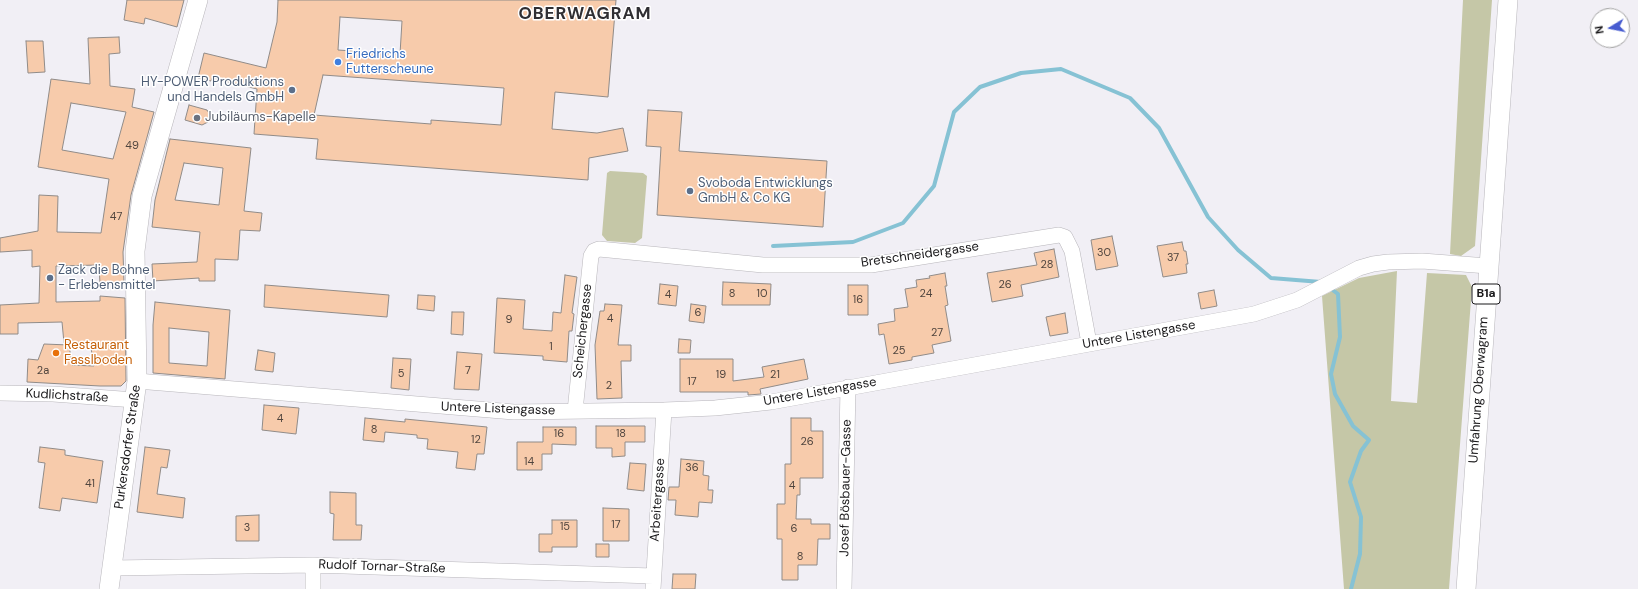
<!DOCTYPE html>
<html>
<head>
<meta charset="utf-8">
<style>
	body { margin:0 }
	#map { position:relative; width:1638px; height:589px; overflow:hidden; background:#f1eff5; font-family:"DM Sans",sans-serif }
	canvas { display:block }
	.north { position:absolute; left:1590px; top:8px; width:40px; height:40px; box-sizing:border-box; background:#fff; border:1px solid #a3a3a3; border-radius:50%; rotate:260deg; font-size:11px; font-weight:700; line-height:16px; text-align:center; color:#19181a }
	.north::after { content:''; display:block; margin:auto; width:14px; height:18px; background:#475cd0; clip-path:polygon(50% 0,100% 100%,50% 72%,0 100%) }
</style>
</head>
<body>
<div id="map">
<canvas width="1638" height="589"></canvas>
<div class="north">N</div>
</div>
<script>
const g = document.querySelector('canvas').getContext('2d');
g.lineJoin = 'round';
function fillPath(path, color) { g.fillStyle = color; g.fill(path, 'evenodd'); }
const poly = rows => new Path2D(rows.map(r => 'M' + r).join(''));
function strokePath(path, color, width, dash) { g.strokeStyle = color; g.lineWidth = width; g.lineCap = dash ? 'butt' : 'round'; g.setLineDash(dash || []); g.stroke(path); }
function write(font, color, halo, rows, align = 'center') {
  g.font = font + ' "DM Sans",sans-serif'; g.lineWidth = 3; g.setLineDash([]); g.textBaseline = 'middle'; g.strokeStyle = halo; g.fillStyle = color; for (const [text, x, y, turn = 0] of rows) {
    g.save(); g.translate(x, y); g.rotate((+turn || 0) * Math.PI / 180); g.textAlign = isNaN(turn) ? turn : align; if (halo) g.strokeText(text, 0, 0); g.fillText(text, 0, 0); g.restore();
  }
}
const green = poly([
	[1463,0,1492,0,1475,246,1461,256,1450,254],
	[610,171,643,173,647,176,642,238,635,243,607,241,602,235,607,173],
	[1397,271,1391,401,1417,403,1427,273,1466,275,1472,287,1449,589,1344,589,1322,296,1359,278]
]);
const stream = poly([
	[773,246,853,242,903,223,934,186,954,112,980,87,1021,73,1061,69,1130,98,1159,128,1208,217,1238,250,1271,278,1321,282],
	[1330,288,1338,294,1340,337,1331,374,1335,394,1353,426,1369,440,1361,451,1350,482,1361,517,1360,554,1351,589]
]);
const building = poly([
	[127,0,184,0,177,27,145,18,144,24,124,20,127,0],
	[278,0,616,0,608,97,555,92,552,129,597,133,623,128,628,151,589,158,588,180,316,159,318,139,254,134,257,89,212,78,211,81,198,78,204,53,266,68,277,22,278,0],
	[340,17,402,21,400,54,338,50,340,17],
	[323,75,504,88,501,125,431,120,431,124,314,115,323,75],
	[119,37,120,53,109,54,110,86,135,89,132,107,154,112,131,195,123,252,124,283,100,284,99,265,56,266,56,302,100,301,100,296,125,298,126,381,121,386,100,386,27,382,28,359,38,360,44,344,69,345,72,365,94,366,90,342,64,343,62,322,18,323,18,334,0,334,0,305,39,303,40,266,32,267,32,250,0,252,0,238,38,231,39,195,58,196,57,232,101,233,109,179,38,167,51,79,90,84,88,38,119,37],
	[71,103,126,112,113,159,62,150,71,103],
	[26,41,43,41,45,72,28,73,26,41],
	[189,105,207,110,210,115,208,122,202,125,185,120,189,105],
	[648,110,682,112,679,151,827,161,823,227,657,215,661,147,646,146,648,110],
	[170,139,251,148,244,211,262,213,260,231,240,230,238,260,215,259,215,281,199,281,199,278,153,281,152,264,197,262,200,232,152,227,155,200,170,139],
	[184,163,223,168,219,205,175,200,184,163],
	[1112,236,1118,266,1096,270,1091,240,1112,236],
	[1182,242,1184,251,1186,251,1188,264,1186,264,1187,273,1163,277,1157,246,1182,242],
	[1054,249,1059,277,1021,285,1023,296,992,302,987,273,1037,265,1034,253,1054,249],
	[945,273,947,286,945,286,948,305,945,306,951,341,932,345,934,353,912,357,912,360,889,364,884,334,879,335,878,324,895,321,894,309,908,307,905,289,917,287,916,280,930,278,929,276,945,273],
	[565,275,577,277,572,313,574,314,572,331,569,331,567,362,543,360,543,356,494,353,497,298,525,300,523,329,552,331,553,312,561,313,565,275],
	[723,282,771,284,770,305,722,305,723,282],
	[660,284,678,286,676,306,658,304,660,284],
	[265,285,389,295,387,317,264,307,265,285],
	[848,285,868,285,868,315,848,315,848,285],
	[1214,290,1217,306,1201,309,1198,293,1214,290],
	[418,295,435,296,434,311,417,309,418,295],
	[155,302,230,310,225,379,153,373,153,325,155,302],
	[169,328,209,332,207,366,169,363,169,328],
	[605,304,622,305,618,345,631,345,631,361,621,361,622,398,597,399,595,345,600,311,604,311,605,304],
	[691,304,706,306,704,323,689,321,691,304],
	[452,312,464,312,463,335,451,334,452,312],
	[1065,313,1068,333,1050,336,1046,317,1065,313],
	[679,339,691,340,690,353,678,353,679,339],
	[258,350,275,353,273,372,255,370,258,350],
	[457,352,482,354,479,390,454,389,457,352],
	[393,358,411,359,409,390,391,388,393,358],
	[680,359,733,359,733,381,764,377,762,367,804,359,808,379,760,389,761,394,748,395,748,392,680,392,680,359],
	[264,405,299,408,296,434,262,430,264,405],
	[365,418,405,422,405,419,487,427,484,454,477,454,475,470,456,468,458,452,427,449,428,439,417,438,417,435,385,432,384,442,363,440,365,418],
	[791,418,811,418,811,431,823,431,823,478,800,478,800,495,797,495,796,519,811,519,811,524,830,524,830,539,818,539,817,565,798,565,798,580,782,580,782,539,777,539,777,504,785,504,785,464,791,464,791,418],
	[596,426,645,426,645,442,625,442,625,456,612,457,612,448,596,448,596,426],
	[543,427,576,427,576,445,552,444,552,454,542,454,542,470,517,470,517,442,543,442,543,427],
	[40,447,65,450,65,455,103,461,97,503,62,498,60,511,39,508,45,463,38,462,40,447],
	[145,447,170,450,167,468,161,467,157,494,185,498,183,518,137,512,145,447],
	[681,459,704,461,703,475,709,476,708,490,713,490,712,503,699,502,698,517,675,515,676,500,668,500,669,487,679,487,681,459],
	[630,463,646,464,644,491,627,489,630,463],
	[330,492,356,493,356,525,362,525,361,540,333,540,334,514,330,513,330,492],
	[603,508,629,509,629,541,603,541,603,508],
	[259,515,259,541,236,541,236,516,259,515],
	[552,520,577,520,577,547,552,547,552,552,539,552,539,534,552,534,552,520],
	[596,544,609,544,609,557,596,557,596,544],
	[673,574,696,574,695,589,672,589,673,574]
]);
const minor = poly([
	[137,381,514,412,664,410,715,408,771,402,1254,314,1297,300,1359,268,1373,264,1388,262,1422,261,1488,266],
	[0,393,53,394,135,400],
	[575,411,591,256,594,251,599,249,763,265,871,265,1059,235,1065,237,1072,251,1089,343],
	[112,568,313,565,653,576],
	[313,589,313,565],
	[653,589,664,410],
	[844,589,848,387]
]);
const major = poly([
	[109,589,137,381,135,251,142,196,198,0],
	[1466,589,1508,0]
]);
const markers = [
	[338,62,4,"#3f7fe0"],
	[292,90,4,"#5c6f8a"],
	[197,118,4,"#6b7280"],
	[690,191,4,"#5c6f8a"],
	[50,278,4,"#5c6f8a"],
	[56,353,4,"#e8710a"]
];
const numberNames = [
	["49",132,146],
	["47",116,217],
	["30",1104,253],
	["37",1173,258],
	["28",1047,265],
	["26",1005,285],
	["8",732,294],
	["10",762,294],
	["24",926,294],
	["4",668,295],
	["16",858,300],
	["6",698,313],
	["4",610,319],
	["9",509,320],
	["27",937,333],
	["1",551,347],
	["25",899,351],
	["2a",43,371],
	["7",468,371],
	["5",401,374],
	["19",721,375],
	["21",775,375],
	["17",692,382],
	["2",609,386],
	["4",280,419],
	["8",374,430],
	["16",559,434],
	["18",621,434],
	["12",476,440],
	["26",807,442],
	["14",529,462],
	["36",692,468],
	["41",90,484],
	["4",792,486],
	["17",616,525],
	["15",565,527],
	["3",247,528],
	["6",794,529],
	["8",800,557]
];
const shields = [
	[1486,294,28]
];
const shieldNames = [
	["B1a",1486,294]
];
const shopNames = [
	["Friedrichs",346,55],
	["Futterscheune",346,70]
];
const serviceNames = [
	["HY-POWER Produktions",284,83,"right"],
	["und Handels GmbH",284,98,"right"],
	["Svoboda Entwicklungs",698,184],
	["GmbH & Co KG",698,199],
	["Zack die Bohne",58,271],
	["- Erlebensmittel",58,286]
];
const worshipNames = [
	["Jubiläums-Kapelle",205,118]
];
const streetNames = [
	["Bretschneidergasse",920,255,-8],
	["Scheichergasse",583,331,-84],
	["Untere Listengasse",1139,335,-10],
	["Umfahrung Oberwagram",1479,390,-86],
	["Untere Listengasse",820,392,-10],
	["Kudlichstraße",67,396,3],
	["Untere Listengasse",498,409,2],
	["Purkersdorfer Straße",128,447,-82],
	["Josef Bösbauer-Gasse",846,488,-89],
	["Arbeitergasse",658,500,-86],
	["Rudolf Tornar-Straße",382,567,2]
];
const foodNames = [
	["Restaurant",64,346],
	["Fasslboden",64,361]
];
const districtNames = [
	["OBERWAGRAM",585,15]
];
fillPath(green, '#c5c7a7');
strokePath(stream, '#86c2d4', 4);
fillPath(building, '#f7cbab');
strokePath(building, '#908b88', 1);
strokePath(minor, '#b8b6bb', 16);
strokePath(major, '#b8b6bb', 20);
strokePath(minor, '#fff', 15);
strokePath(major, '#fff', 19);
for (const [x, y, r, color] of markers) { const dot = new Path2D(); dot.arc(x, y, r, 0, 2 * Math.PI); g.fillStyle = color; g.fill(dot); strokePath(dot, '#fff', 1.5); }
write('11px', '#50453e', null, numberNames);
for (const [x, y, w] of shields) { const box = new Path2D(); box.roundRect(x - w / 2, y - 10, w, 20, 3); g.fillStyle = '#fff'; g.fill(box); strokePath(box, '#19181a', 1); }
write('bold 12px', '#19181a', null, shieldNames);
write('13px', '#366cbe', '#fff', shopNames, 'left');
write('13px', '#4e5e75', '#fff', serviceNames, 'left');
write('13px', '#5b616d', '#fff', worshipNames, 'left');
write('13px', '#19181a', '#fff', streetNames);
write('13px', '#c56008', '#fff', foodNames, 'left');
g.letterSpacing = '1px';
write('bold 17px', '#302f33', '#fff', districtNames);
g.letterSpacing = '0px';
</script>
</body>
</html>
